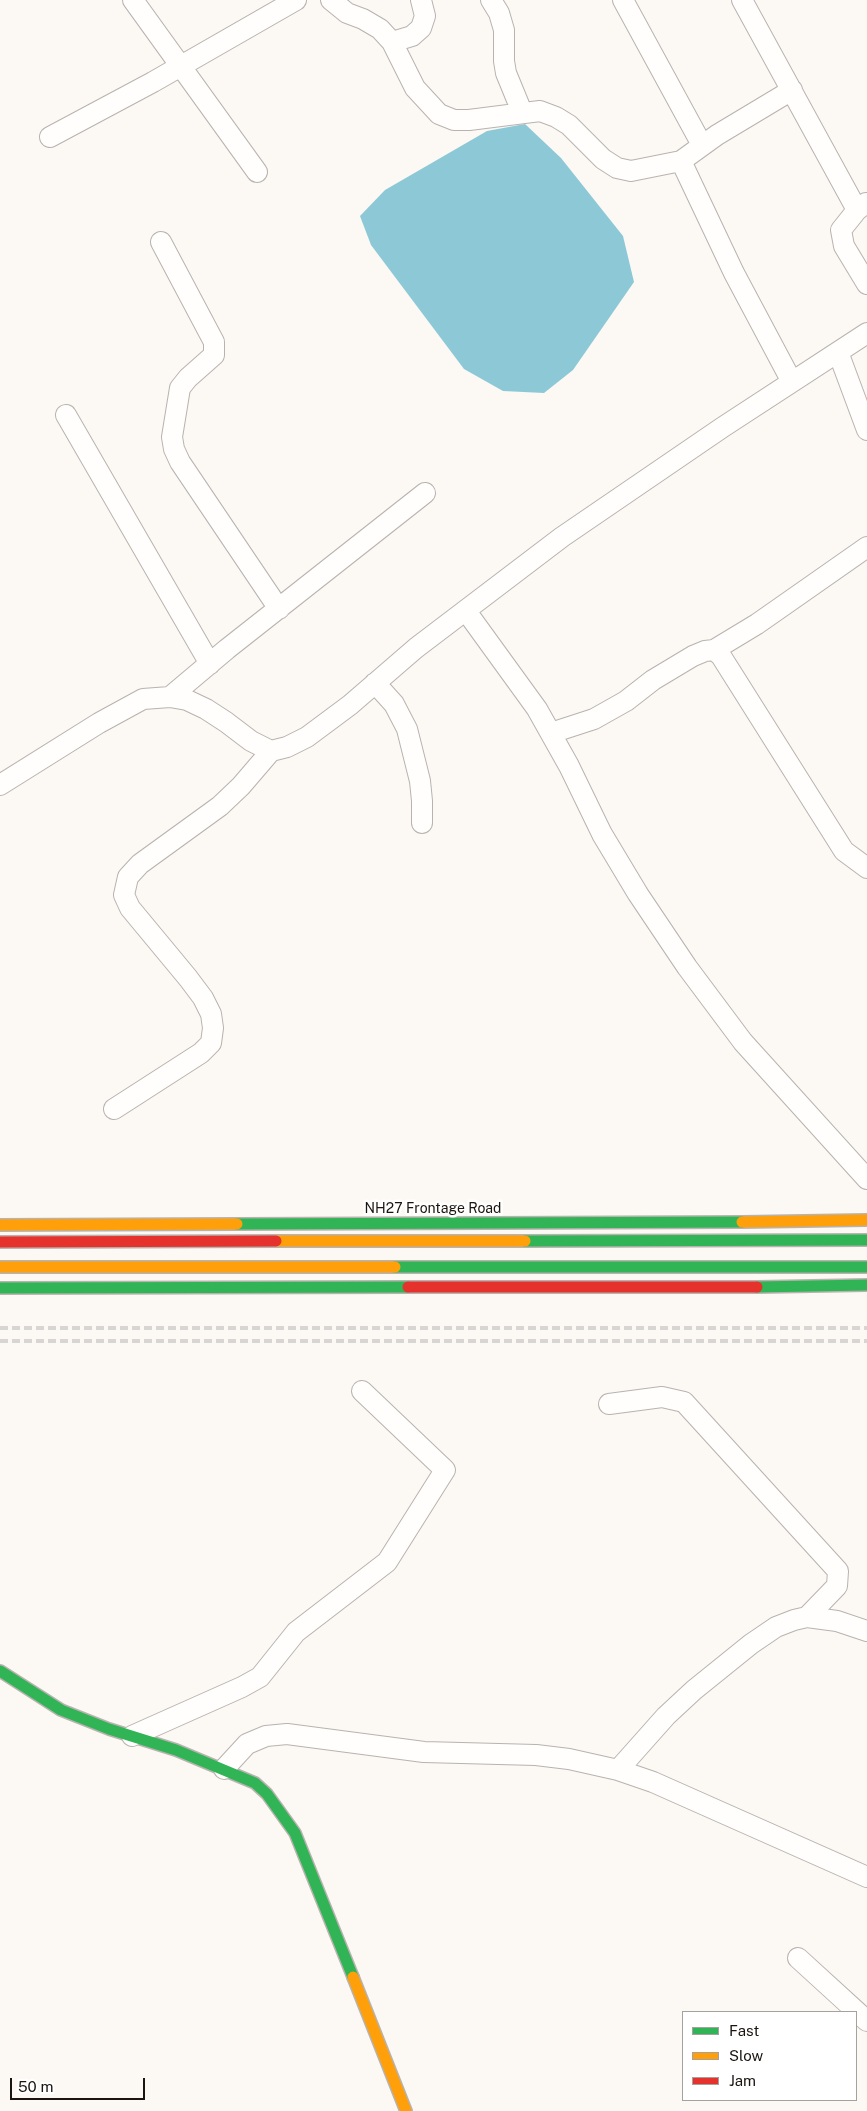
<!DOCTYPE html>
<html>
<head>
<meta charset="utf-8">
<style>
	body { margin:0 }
	#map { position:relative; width:867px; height:2111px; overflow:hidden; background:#fcf8f4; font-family:"Public Sans",sans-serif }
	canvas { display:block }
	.legend { position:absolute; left:682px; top:2011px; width:175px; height:90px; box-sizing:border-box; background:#fff; border:1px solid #a4a19f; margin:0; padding:6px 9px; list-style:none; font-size:15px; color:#1b140f }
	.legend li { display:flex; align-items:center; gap:10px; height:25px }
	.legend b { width:25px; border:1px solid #a4a19f }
	.scale { position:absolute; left:10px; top:2078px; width:135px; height:22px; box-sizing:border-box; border:2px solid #1b140f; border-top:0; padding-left:6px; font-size:15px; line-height:18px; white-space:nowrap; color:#1b140f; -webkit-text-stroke:4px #fff; paint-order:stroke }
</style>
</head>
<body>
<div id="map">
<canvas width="867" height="2111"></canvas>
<ul class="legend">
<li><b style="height:6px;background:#30b455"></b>Fast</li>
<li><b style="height:6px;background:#ff9f0a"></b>Slow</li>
<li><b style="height:6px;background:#e5322d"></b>Jam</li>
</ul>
<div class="scale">50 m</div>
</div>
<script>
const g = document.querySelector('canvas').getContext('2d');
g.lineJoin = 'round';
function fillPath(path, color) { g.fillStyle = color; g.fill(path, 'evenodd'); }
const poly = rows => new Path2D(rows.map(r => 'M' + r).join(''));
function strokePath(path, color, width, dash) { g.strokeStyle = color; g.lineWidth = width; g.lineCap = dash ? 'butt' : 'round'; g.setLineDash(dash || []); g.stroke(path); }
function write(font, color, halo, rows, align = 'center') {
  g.font = font + ' "Public Sans",sans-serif'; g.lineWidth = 5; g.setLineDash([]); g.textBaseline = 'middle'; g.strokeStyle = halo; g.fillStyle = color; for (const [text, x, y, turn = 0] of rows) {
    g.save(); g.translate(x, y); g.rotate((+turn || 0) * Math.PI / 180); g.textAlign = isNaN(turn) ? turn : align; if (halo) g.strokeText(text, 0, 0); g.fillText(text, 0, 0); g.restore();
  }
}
const water = poly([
	[525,124,561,158,623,236,634,282,573,370,544,393,503,391,464,369,371,245,360,216,385,190,487,131]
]);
const street = poly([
	[133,0,257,172],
	[331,0,347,13,363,19,380,29,392,42,415,88,439,114,454,120,469,120,540,111,556,117,569,125,603,159,617,168,631,171,681,161,717,135,792,90],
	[491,0,499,13,504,30,504,61,506,73,522,112],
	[623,0,702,145],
	[742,0,857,210],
	[392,42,412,36,421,28,425,16,421,0],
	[50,137,153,82,296,0],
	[681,161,734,273,792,382],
	[866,203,857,210,841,230,844,246,867,284],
	[161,242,214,342,214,355,188,378,180,388,172,437,174,449,180,462,279,609],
	[838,352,867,430],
	[66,415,210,664],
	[466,611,537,709,569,766,602,834,638,894,687,967,743,1042,867,1179],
	[714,650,757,624,867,547],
	[375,683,394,704,407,729,420,781,422,801,422,823],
	[170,697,227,649,425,493],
	[551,733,594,719,626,701,653,680,693,656,705,651,714,650,721,656,844,851,867,868],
	[0,785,99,723,143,699,170,697,187,700,206,709,226,722,251,741,271,751,287,747,307,737,350,705,416,648,562,537,723,427,867,333],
	[114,1109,201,1053,211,1043,213,1028,211,1014,203,998,188,978,130,908,124,895,128,877,140,864,220,806,241,786,271,751],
	[609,1404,662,1397,684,1402,838,1571,837,1586,807,1617],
	[132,1736,242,1687,260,1677,296,1632,387,1562,445,1470,362,1391],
	[224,1769,247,1744,266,1736,287,1734,424,1752,536,1755,569,1759,618,1770,653,1782,867,1877],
	[618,1770,666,1716,694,1690,751,1644,776,1627,794,1620,807,1617,837,1621,867,1631],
	[798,1958,867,2021]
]);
const fast = poly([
	[237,1224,742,1222],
	[525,1241,867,1240],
	[395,1267,867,1267],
	[757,1287,867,1285],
	[0,1288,408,1287],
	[0,1671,61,1710,109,1729,176,1750,255,1783,267,1794,295,1833,353,1977]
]);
const slow = poly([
	[742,1222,867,1220],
	[0,1225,237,1224],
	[276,1241,525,1241],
	[0,1267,395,1267],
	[353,1977,406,2111]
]);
const jam = poly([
	[0,1242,276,1241],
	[408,1287,757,1287]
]);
const rail = poly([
	[0,1328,867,1328],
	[0,1341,867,1341]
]);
const streetNames = [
	["NH27 Frontage Road",433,1209]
];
fillPath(water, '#8dc8d7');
strokePath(street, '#b8b3af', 22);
strokePath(fast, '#b8b3af', 14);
strokePath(slow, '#b8b3af', 14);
strokePath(jam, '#b8b3af', 14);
strokePath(street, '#fffefd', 20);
strokePath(fast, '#30b455', 11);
strokePath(slow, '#ff9f0a', 11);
strokePath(jam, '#e5322d', 11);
strokePath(rail, '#d7d6d5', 4, [8, 4]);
write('14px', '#1b140f', '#fff', streetNames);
</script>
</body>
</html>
